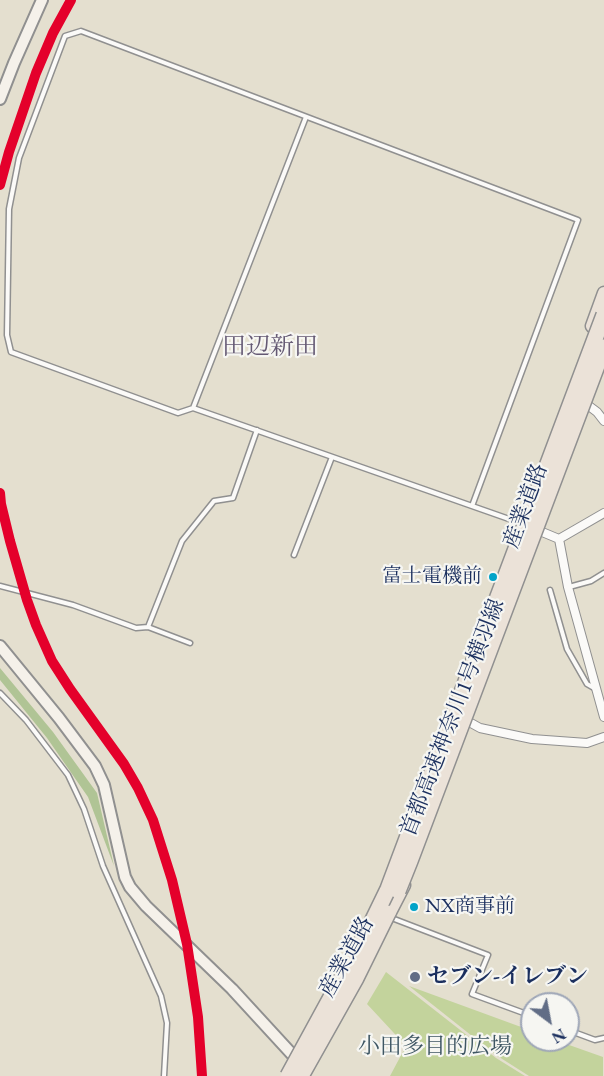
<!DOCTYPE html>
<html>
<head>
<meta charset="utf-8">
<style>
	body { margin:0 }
	#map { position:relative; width:604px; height:1076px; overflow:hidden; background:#e4dfcf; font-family:"EB Garamond",serif }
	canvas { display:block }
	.north { position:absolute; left:520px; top:992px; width:60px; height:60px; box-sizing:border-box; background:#f6f6f2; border:2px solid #9ea6b7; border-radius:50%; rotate:148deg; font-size:16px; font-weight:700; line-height:24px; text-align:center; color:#1b2f5e }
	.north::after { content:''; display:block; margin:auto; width:21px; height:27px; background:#616d86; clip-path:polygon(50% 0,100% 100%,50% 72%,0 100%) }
</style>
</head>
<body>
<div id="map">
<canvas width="604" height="1076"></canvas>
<div class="north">N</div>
</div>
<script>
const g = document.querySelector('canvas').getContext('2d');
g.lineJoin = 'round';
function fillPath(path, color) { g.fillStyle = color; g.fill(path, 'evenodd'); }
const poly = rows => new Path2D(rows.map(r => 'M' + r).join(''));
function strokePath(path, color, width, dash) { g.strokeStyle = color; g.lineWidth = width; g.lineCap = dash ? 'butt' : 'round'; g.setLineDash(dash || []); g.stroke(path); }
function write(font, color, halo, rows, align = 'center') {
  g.font = font + ' "EB Garamond","Noto Serif JP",serif'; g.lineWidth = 4.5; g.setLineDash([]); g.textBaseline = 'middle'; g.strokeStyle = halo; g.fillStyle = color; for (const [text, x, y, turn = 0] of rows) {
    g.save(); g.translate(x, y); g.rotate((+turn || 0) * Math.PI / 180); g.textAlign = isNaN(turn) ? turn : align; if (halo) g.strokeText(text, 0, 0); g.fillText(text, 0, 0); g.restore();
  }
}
const green = poly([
	[386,972,496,1058,525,1076,390,1076,406,1046,367,1004],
	[409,986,532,1031,532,1040,555,1040,603,1057,603,1076,529,1076,496,1055]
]);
const forest = poly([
	[0,668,53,732,97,793,114,866,88,797,47,738,0,680]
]);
const lane = poly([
	[193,408,306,117],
	[472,506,578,220,81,31,65,36,19,158,9,209,7,335,11,352,178,413,193,408,509,519,521,524],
	[294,555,332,457],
	[0,586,73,605,136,628,148,627],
	[569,587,591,581,604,573],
	[550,590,567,649,587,684,594,688],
	[190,643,148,627,182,541,214,501,233,498,257,430],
	[0,693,26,720,68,775,84,809,103,866,161,996,167,1023,164,1076],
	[389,917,488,955,472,994,532,1016],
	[568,1030,595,1040,604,1038]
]);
const street = poly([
	[585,403,597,412,604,421],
	[535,529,559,539,604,513],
	[559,539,568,587,604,717],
	[462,718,480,728,532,739,587,743,604,737]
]);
const secondary = poly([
	[0,99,14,63,42,0],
	[0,646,59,718,95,766,104,785,125,877,130,887,146,906,232,989,300,1063]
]);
const primary = poly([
	[592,326,604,293],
	[386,920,404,885]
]);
const highwayBridge = poly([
	[398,891,410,861,604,347],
	[288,1076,372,922,388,889,604,315],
	[301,1076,356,978,388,913]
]);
const rail1 = poly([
	[0,185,9,152,36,73,53,33,71,0],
	[0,493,1,504,10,541,27,600,36,625,52,661,70,689,124,764,138,788,153,820,172,880,187,944,198,1017,202,1076]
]);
const markers = [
	[493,577,5,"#01a3c8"],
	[414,907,5,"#01a3c8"],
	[415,977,6,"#616d86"]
];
const busNames = [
	["富士電機前",482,577],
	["NX商事前",425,907,"left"]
];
const streetNames = [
	["産業道路",526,506,-70],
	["首都高速神奈川1号横羽線",453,718,-69],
	["産業道路",347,957,-61]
];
const poiNames = [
	["セブン-イレブン",427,977]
];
const parkNames = [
	["小田多目的広場",435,1047]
];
const neighbourhoodNames = [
	["田辺新田",270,347]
];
fillPath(green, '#c3d39c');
fillPath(forest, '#b0c495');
strokePath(lane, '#909090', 7);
strokePath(street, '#909090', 10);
strokePath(secondary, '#909090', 14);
strokePath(primary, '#909090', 15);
strokePath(lane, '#fbfaf8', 4);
strokePath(street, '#fbfaf8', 8);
strokePath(secondary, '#f5f1ea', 10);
strokePath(primary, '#ebe2d8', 12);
strokePath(highwayBridge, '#909090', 18, []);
strokePath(highwayBridge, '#ebe2d8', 15);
strokePath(rail1, '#e4002b', 10);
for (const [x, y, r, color] of markers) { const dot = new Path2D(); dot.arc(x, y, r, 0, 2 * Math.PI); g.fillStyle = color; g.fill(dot); strokePath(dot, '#f6f6f2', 2); }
write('20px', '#1b2f5e', '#f6f6f2', busNames, 'right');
write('22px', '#1b2f5e', '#f6f6f2', streetNames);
write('bold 22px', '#1b2f5e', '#f6f6f2', poiNames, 'left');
write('22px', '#3e5663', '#f6f6f2', parkNames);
write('24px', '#645973', '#f6f6f2', neighbourhoodNames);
</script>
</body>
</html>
